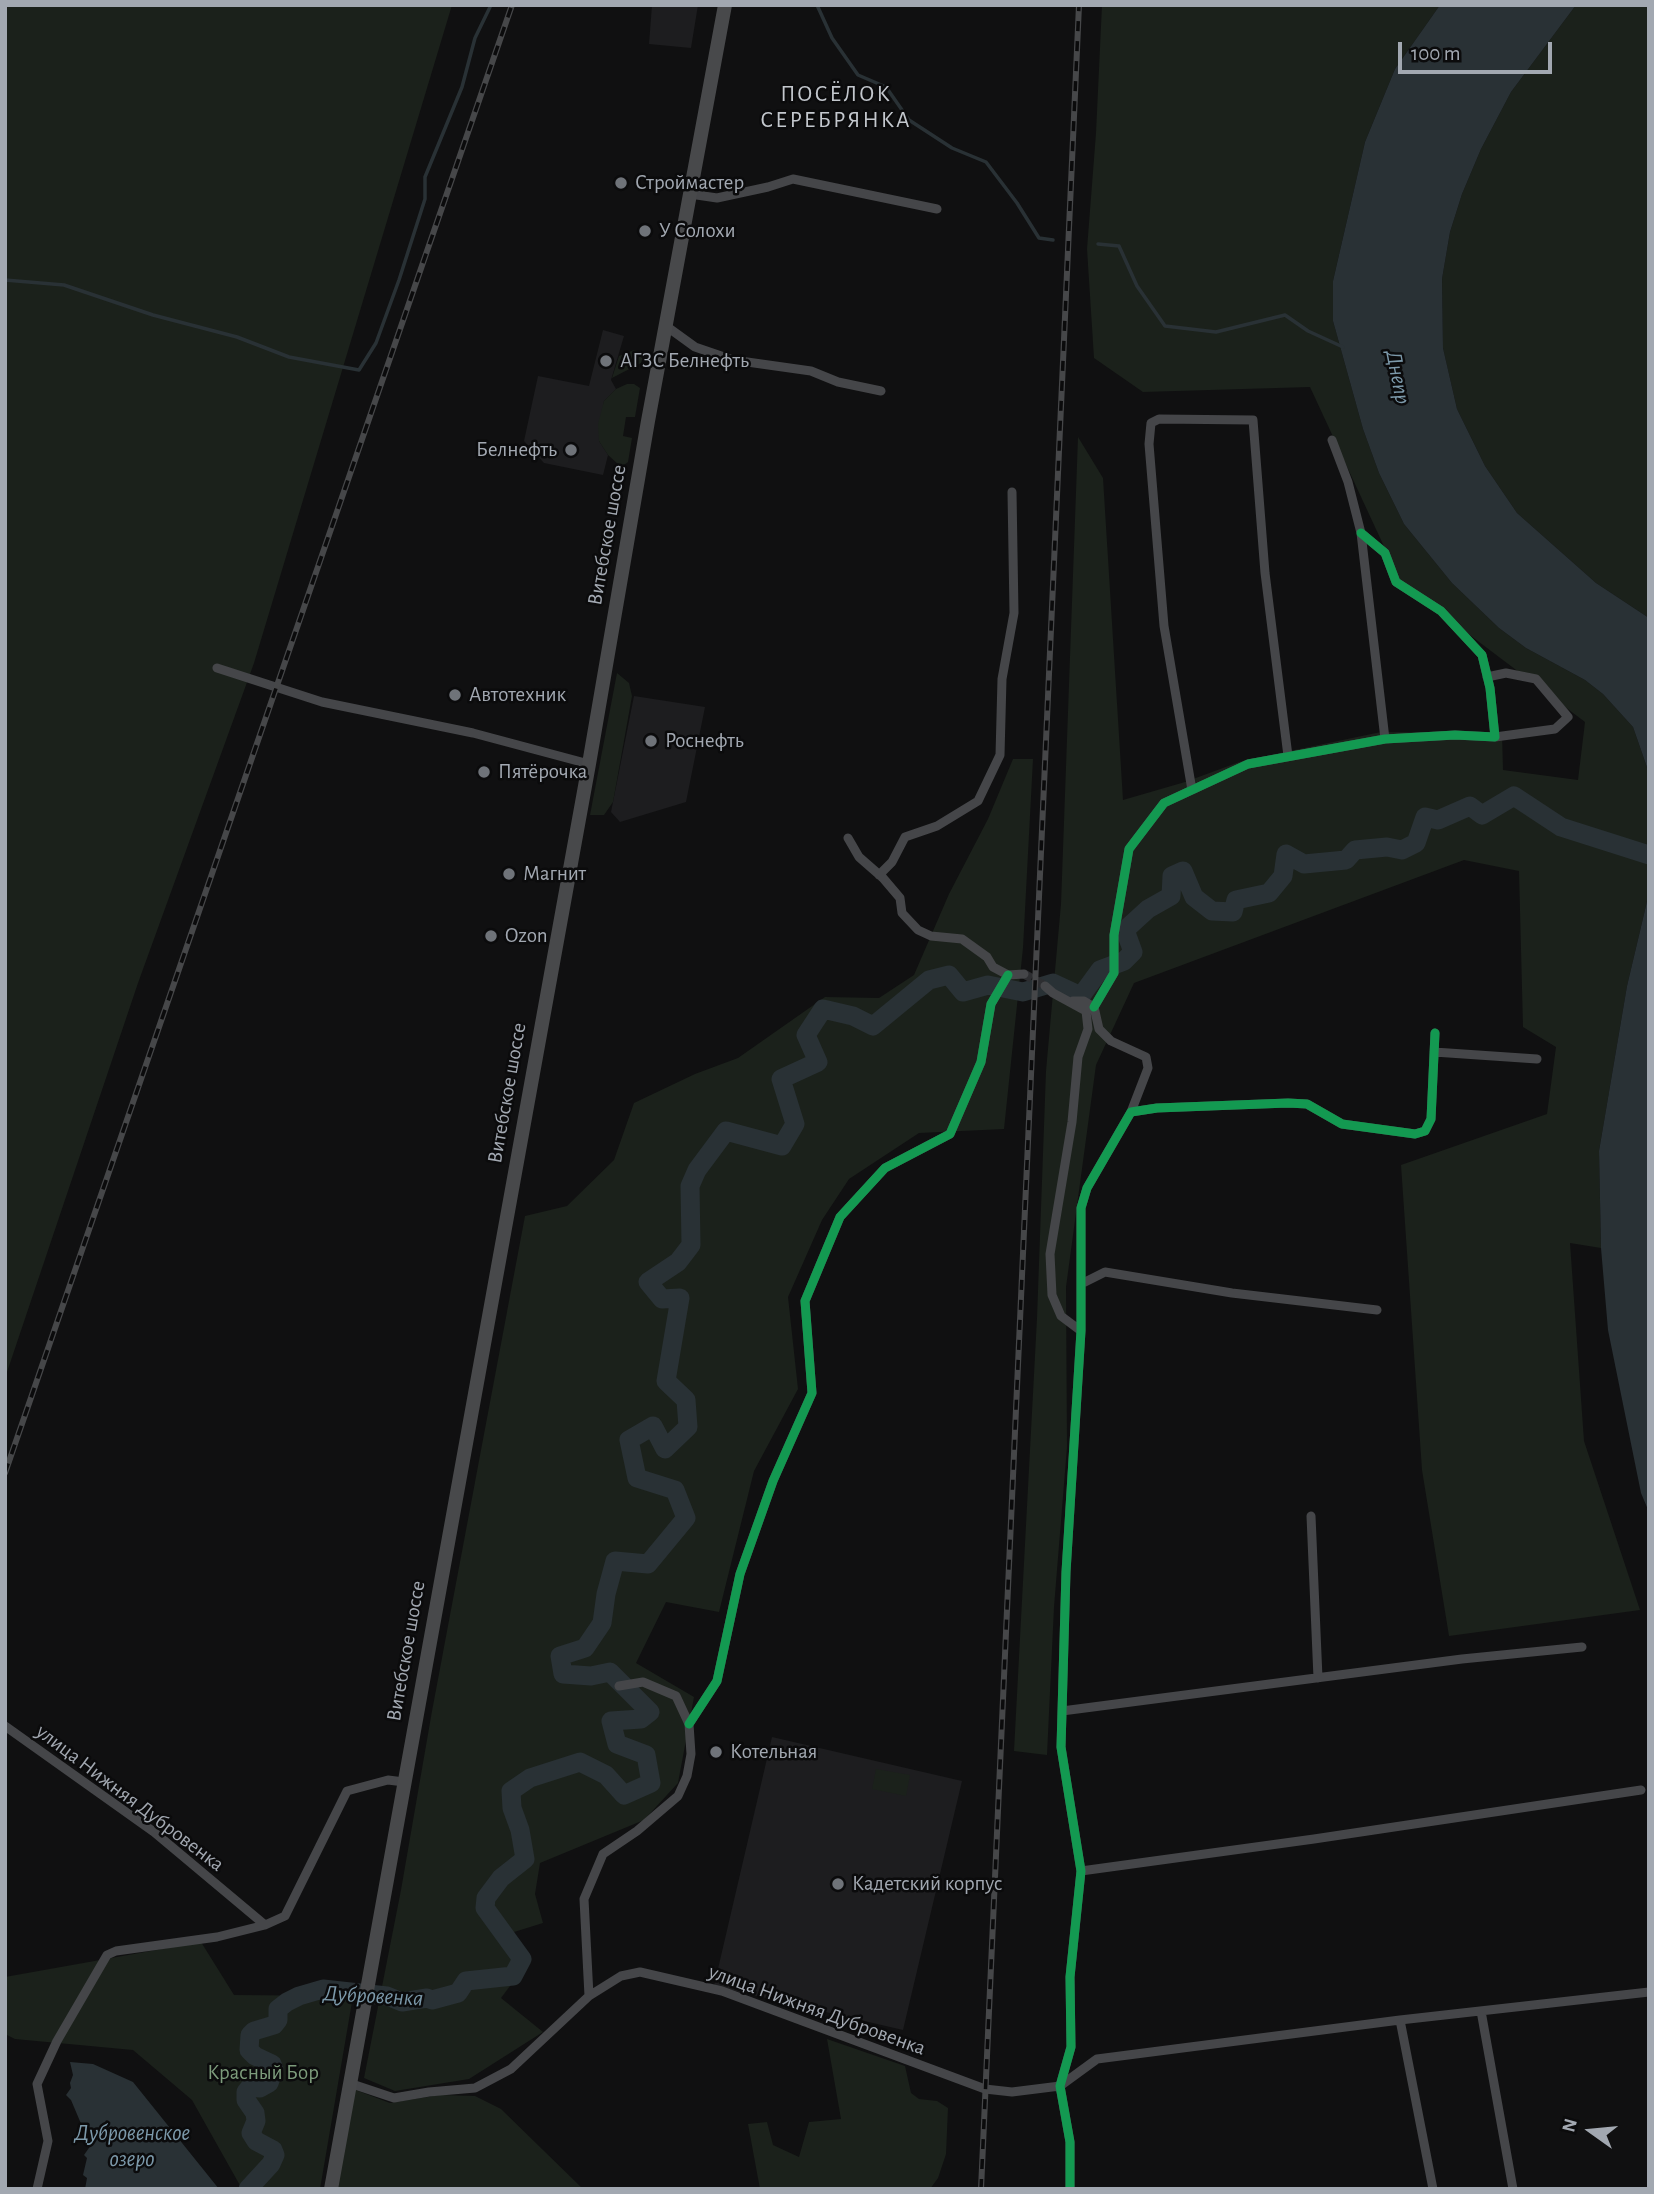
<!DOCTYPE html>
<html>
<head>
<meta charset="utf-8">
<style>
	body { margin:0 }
	#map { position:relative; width:1654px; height:2194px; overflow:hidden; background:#101011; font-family:"Alegreya Sans",sans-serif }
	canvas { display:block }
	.frame { position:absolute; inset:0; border:7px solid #a2a8b1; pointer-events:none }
	.north { position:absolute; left:1556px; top:2096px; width:70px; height:70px; -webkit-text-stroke:5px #0b0b0c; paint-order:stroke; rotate:285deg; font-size:19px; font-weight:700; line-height:28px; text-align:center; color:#a2a8b1 }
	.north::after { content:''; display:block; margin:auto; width:24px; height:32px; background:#a2a8b1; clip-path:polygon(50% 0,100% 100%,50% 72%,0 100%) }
	.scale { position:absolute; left:1398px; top:42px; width:154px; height:32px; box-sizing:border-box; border:4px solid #a2a8b1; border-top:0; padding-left:9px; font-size:21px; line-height:24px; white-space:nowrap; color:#a2a8b1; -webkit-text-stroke:5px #0b0b0c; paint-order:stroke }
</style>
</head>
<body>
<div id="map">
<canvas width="1654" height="2194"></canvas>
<div class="frame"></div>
<div class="north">N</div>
<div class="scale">100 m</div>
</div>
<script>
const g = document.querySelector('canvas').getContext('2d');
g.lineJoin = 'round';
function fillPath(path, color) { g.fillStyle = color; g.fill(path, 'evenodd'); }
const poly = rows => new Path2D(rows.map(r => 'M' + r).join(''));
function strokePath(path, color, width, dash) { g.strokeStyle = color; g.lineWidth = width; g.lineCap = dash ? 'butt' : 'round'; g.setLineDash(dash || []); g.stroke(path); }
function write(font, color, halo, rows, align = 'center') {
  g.font = font + ' "Alegreya Sans",sans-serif'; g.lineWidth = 5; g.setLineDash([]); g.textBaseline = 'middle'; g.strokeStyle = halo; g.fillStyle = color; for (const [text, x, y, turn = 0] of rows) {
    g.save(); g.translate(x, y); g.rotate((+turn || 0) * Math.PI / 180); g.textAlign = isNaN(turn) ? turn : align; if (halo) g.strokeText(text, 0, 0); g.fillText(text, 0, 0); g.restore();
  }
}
const built = poly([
	[652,5,698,5,691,48,649,44],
	[603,330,624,336,611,380,616,389,604,401,599,441,608,455,603,475,544,463,524,441,538,376,589,386],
	[634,696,705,707,686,802,620,822,611,812],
	[772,1737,962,1781,903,2030,714,1986]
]);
const green = poly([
	[5,5,452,5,254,663,138,983,5,1378],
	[1102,5,1440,5,1395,69,1365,142,1333,281,1333,321,1363,429,1379,473,1404,524,1452,583,1499,628,1526,648,1585,680,1603,694,1633,727,1649,773,1649,893,1627,986,1599,1151,1601,1248,1570,1243,1584,1441,1640,1610,1449,1636,1422,1470,1401,1165,1547,1114,1556,1047,1523,1027,1519,871,1464,860,1134,983,1096,1065,1066,1287,1067,1447,1054,1607,1047,1755,1014,1751,1037,1318,1046,1071,1061,904,1078,437,1103,478,1123,800,1185,782,1242,761,1381,732,1502,733,1503,770,1578,780,1585,722,1401,583,1310,387,1143,392,1094,358,1087,249,1096,133],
	[1576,5,1649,5,1649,618,1596,583,1517,513,1485,466,1457,409,1443,348,1442,279,1450,232,1462,194,1481,149,1511,92],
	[634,350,644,353,641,363,612,378,619,356],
	[627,384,634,384,640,388,635,417,626,417,623,436,632,438,628,462,624,465,618,464,608,455,599,441,598,424,604,401,616,389],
	[617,673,629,683,632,696,613,802,604,815,590,815],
	[1013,759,1033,759,1023,948,1004,1129,919,1133,849,1179,822,1220,788,1297,798,1389,754,1471,719,1612,666,1602,636,1663,694,1697,678,1783,644,1820,540,1863,535,1894,543,1923,514,1932,528,1962,501,1998,543,2032,469,2079,395,2091,364,2078,401,1890,432,1711,525,1216,567,1206,614,1160,634,1103,695,1074,738,1058,825,997,879,998,914,975,949,894,988,819],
	[876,1769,910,1775,906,1796,872,1789],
	[201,1942,234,1995,353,1996,320,2189,242,2189,192,2100,133,2050,15,2039,5,2034,5,1977],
	[827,2039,905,2066,911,2093,919,2099,937,2101,948,2108,946,2154,938,2178,930,2189,760,2189,748,2124,767,2122,773,2145,799,2157,809,2122,841,2119],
	[353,2089,390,2103,440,2095,475,2096,501,2109,583,2189,336,2189]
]);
const water = poly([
	[1440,5,1576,5,1511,92,1481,149,1462,194,1450,232,1442,279,1443,348,1457,409,1485,466,1517,513,1596,583,1649,618,1649,773,1633,727,1603,694,1585,680,1526,648,1499,628,1452,583,1404,524,1379,473,1363,429,1333,321,1333,281,1365,142,1395,69],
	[1649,893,1649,1512,1641,1493,1608,1330,1601,1248,1599,1151,1627,986],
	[70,2062,93,2064,133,2082,219,2189,85,2189,87,2178,83,2175,87,2158,84,2155,91,2145,91,2140,89,2133,82,2126,71,2100,66,2095,71,2088,70,2083,73,2075]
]);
const stream = poly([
	[817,5,832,38,858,75,886,87,909,120,952,148,986,162,1017,203,1039,238,1053,240],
	[1098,244,1119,246,1137,286,1165,326,1216,332,1285,315,1308,331,1343,347],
	[5,280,64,285,153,315,237,337,289,357,359,370,376,343,399,280,425,199,425,177,462,87,475,38,491,5]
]);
const river = poly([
	[248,2189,271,2164,275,2155,273,2150,256,2141,251,2133,256,2121,255,2113,246,2100,246,2092,250,2087,260,2088,269,2083,274,2069,272,2064,255,2056,249,2050,250,2035,254,2031,274,2025,278,2020,278,2009,287,2002,299,1996,323,1989,387,1996,402,2002,427,1998,432,2000,458,1993,466,1981,513,1976,522,1959,485,1908,486,1898,501,1878,525,1859,520,1830,512,1808,511,1791,530,1778,580,1762,606,1775,624,1795,651,1783,646,1755,617,1744,611,1721,641,1719,650,1712,610,1672,591,1676,563,1674,560,1656,585,1648,602,1623,606,1594,615,1561,648,1564,686,1518,675,1490,637,1478,629,1440,653,1426,665,1449,688,1427,686,1400,666,1381,680,1298,662,1299,648,1282,678,1262,691,1245,690,1186,697,1170,726,1131,782,1146,795,1124,781,1079,818,1062,806,1035,823,1009,853,1016,873,1026,929,980,949,975,963,992,988,985,1023,992,1053,983,1081,996,1100,970,1124,961,1133,952,1125,930,1148,909,1171,896,1172,876,1183,871,1194,897,1212,911,1233,912,1236,900,1269,893,1283,876,1286,854,1304,864,1346,860,1355,850,1387,847,1402,850,1416,843,1425,817,1438,820,1470,806,1482,815,1514,796,1561,827,1649,855]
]);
const streetTunnel = poly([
	[1024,974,1045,986]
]);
const street = poly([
	[690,194,717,198,768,187,793,179,937,209],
	[666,326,695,347,733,360,811,371,838,382,881,391],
	[1332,440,1348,482,1361,533,1385,739],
	[217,668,322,702,473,733,589,764],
	[1487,677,1506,673,1536,679,1568,717,1555,729,1495,737],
	[1192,790,1164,626,1149,444,1151,423,1159,419,1253,420,1265,573,1288,756],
	[848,838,859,857,883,878,900,898,902,913,918,930,931,936,962,939,987,957,993,967,1008,975,1024,974],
	[879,875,892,862,905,837,937,826,978,801,1000,755,1002,679,1014,613,1012,492],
	[1045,986,1053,993,1086,1011,1088,1029,1078,1057,1072,1122,1050,1254,1052,1295,1061,1316,1081,1331],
	[1073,1001,1084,1001,1094,1007,1099,1029,1111,1041,1146,1057,1148,1068,1131,1112],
	[1094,1007,1114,973,1114,935,1129,849,1164,803,1248,764,1385,739,1455,735,1495,737,1490,688,1482,655,1441,611,1396,582,1385,553,1361,533],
	[1434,1052,1537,1059],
	[1083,1283,1105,1272,1232,1293,1377,1310],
	[1311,1516,1318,1678],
	[1062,1711,1462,1659,1582,1647],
	[689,1724,717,1681,740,1574,773,1481,812,1393,805,1301,840,1217,885,1168,950,1134,981,1062,991,1004,1008,975],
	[5,1726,154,1832,265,1925],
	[1081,1871,1314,1839,1641,1790],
	[589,1996,584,1899,603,1854,637,1831,678,1796,687,1776,691,1754,689,1724,676,1696,643,1682,619,1686],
	[1481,2011,1513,2189],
	[1400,2020,1649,1992],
	[349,2083,394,2098,429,2092,475,2088,511,2069,589,1996,621,1976,640,1972,722,1991,985,2089,1012,2092,1060,2086],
	[1060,2086,1097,2059,1400,2020,1433,2189],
	[37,2189,48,2141,37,2084,57,2041,107,1955,116,1951,217,1937,265,1925,285,1916,347,1791,388,1780,404,1782],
	[1070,2189,1070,2142,1060,2086,1071,2047,1070,1977,1081,1871,1061,1747,1066,1572,1081,1331,1081,1208,1087,1188,1131,1112,1157,1108,1288,1103,1307,1104,1342,1124,1415,1134,1425,1131,1431,1119,1435,1033]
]);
const primary = poly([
	[331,2189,589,764,648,421,725,5]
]);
const rail = poly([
	[5,1473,512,5],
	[981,2189,1079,5]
]);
const cycleway = poly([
	[1094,1007,1114,973,1114,935,1129,849,1164,803,1248,764,1385,739,1455,735,1495,737,1490,688,1482,655,1441,611,1396,582,1385,553,1361,533],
	[689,1724,717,1681,740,1574,773,1481,812,1393,805,1301,840,1217,885,1168,950,1134,981,1062,991,1004,1008,975],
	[1070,2189,1070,2142,1060,2086,1071,2047,1070,1977,1081,1871,1061,1747,1066,1572,1081,1331,1081,1208,1087,1188,1131,1112,1157,1108,1288,1103,1307,1104,1342,1124,1415,1134,1425,1131,1431,1119,1435,1033]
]);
const markers = [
	[621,183,7,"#6f7379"],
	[645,231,7,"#6f7379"],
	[606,361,7,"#6f7379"],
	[571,450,7,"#6f7379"],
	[455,695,7,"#6f7379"],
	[651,741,7,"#6f7379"],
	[484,772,7,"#6f7379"],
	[509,874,7,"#6f7379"],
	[491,936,7,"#6f7379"],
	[716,1752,7,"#6f7379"],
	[838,1884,7,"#6f7379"]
];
const poiNames = [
	["Строймастер",635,183],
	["У Солохи",659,231],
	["АГЗС Белнефть",620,361],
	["Белнефть",557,450,"right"],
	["Автотехник",469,695],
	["Роснефть",665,741],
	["Пятёрочка",498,772],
	["Магнит",523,874],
	["Ozon",505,936],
	["Котельная",730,1752],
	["Кадетский корпус",852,1884]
];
const streetNames = [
	["Витебское шоссе",607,535,-80],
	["Витебское шоссе",507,1093,-80],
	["Витебское шоссе",406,1651,-80],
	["улица Нижняя Дубровенка",130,1798,37],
	["улица Нижняя Дубровенка",817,2010,20]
];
const parkNames = [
	["Красный Бор",263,2073]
];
const neighbourhoodNames = [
	["ПОСЁЛОК",836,94],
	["СЕРЕБРЯНКА",836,120]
];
const waterNames = [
	["Днепр",1398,377,79],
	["Дубровенка",373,1996,3],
	["Дубровенское",132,2133],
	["озеро",132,2159]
];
fillPath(built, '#1d1d1f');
fillPath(green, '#1b211b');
fillPath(water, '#293135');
strokePath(stream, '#293135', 3.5);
strokePath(river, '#293135', 19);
strokePath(streetTunnel, '#2d2e31', 9, [9, 4.5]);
strokePath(street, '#454649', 9);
strokePath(primary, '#48494b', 14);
strokePath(rail, '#464749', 6);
strokePath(rail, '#0b0b0c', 3.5, [10]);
strokePath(cycleway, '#139951', 9);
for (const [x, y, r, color] of markers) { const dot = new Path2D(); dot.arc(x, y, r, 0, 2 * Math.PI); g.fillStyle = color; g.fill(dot); strokePath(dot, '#0b0b0c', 2.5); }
write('21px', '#a2a8b1', '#0b0b0c', poiNames, 'left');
write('21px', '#a2a8b1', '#0b0b0c', streetNames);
write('21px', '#7c9b7b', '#0b0b0c', parkNames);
g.letterSpacing = '2px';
write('23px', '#c3c7cd', '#0b0b0c', neighbourhoodNames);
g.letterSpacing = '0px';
write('italic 23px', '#7c99aa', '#0b0b0c', waterNames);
</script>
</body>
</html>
